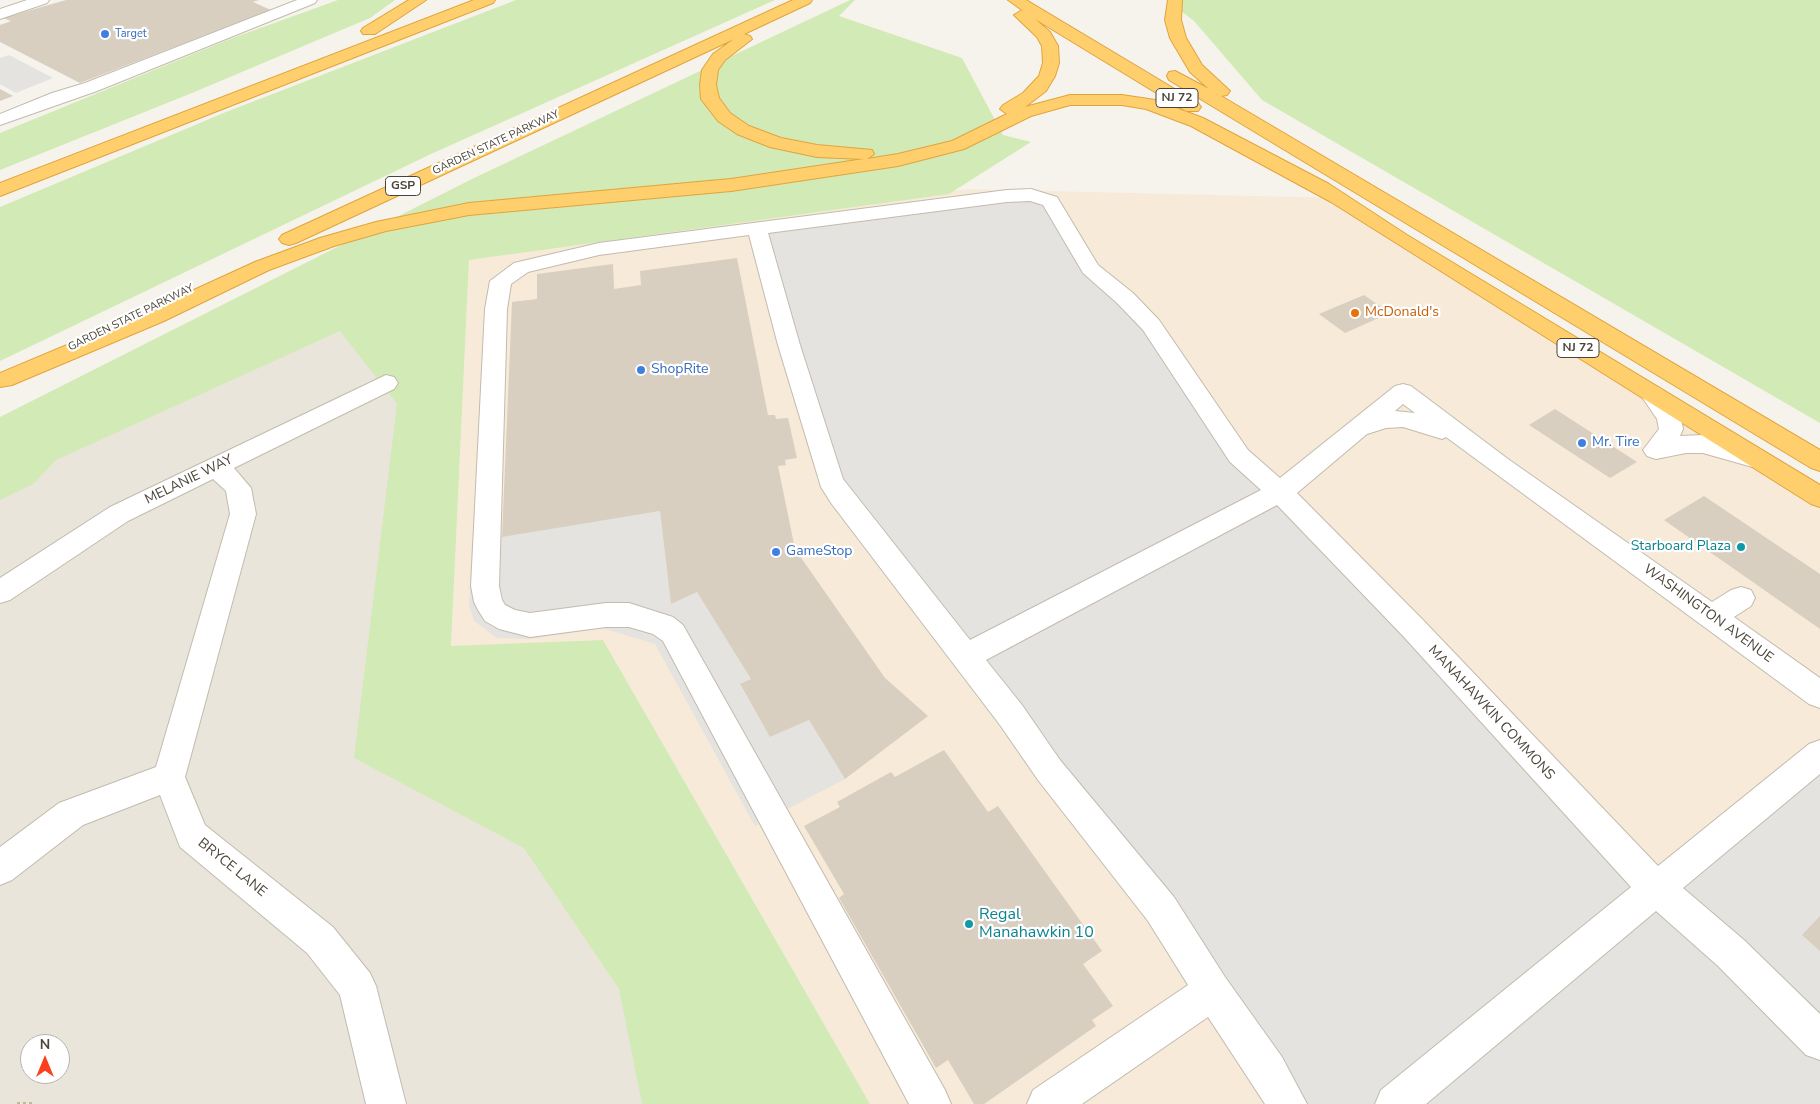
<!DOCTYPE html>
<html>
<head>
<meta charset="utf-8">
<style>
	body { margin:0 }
	#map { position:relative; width:1820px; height:1104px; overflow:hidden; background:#f6f3ec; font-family:"Nunito Sans",sans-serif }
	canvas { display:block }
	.north { position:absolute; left:20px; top:1034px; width:50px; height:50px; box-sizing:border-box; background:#fff; border:1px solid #b7b4b0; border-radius:50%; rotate:0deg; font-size:14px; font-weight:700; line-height:20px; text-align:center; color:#4b4439 }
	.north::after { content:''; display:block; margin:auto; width:18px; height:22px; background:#fc3f1d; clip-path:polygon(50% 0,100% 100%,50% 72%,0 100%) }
</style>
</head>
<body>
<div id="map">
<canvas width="1820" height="1104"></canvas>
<div class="north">N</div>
</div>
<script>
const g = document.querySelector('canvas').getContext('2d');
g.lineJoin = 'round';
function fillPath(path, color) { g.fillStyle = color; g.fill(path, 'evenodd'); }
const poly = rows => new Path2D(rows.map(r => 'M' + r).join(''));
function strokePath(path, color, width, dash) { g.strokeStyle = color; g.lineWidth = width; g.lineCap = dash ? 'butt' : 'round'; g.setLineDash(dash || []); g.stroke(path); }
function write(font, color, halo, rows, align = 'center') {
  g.font = font + ' "Nunito Sans",sans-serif'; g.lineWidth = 4.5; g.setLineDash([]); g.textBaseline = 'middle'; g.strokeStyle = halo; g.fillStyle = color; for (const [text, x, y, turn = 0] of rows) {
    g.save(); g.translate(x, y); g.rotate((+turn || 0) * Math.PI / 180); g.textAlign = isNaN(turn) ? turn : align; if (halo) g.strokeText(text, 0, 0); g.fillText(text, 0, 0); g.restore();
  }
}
const residential = poly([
	[343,315,421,389,382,735,570,845,673,1104,0,1104,0,461],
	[30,1044,60,1044,60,1074,30,1074]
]);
const commercial = poly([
	[967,189,1337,198,1820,497,1820,1104,870,1104,603,640,451,647,469,260]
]);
const green = poly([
	[338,0,395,0,370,18,192,93,0,170,0,133,230,39],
	[516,0,775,0,431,154,0,361,0,207,226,112],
	[850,0,855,0,839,16,962,58,1003,135,1031,142,949,194,469,260,451,646,603,640,870,1104,642,1104,619,989,524,848,354,758,397,404,340,331,56,460,33,484,0,500,0,417,474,178],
	[1167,0,1820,0,1820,423,1262,100,1194,21]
]);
const parking = poly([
	[9,55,53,78,16,93,0,84,0,58],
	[1007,196,1050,201,1074,242,1125,298,1225,437,1656,887,1820,754,1820,1104,1287,1104,841,496,757,228],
	[660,511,671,604,697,592,751,679,740,685,770,737,809,720,845,779,755,826,655,644,602,628,530,639,497,638,474,621,469,605,472,541]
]);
const building = poly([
	[66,0,259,0,253,2,271,10,80,83,0,42,0,25,11,21,3,18],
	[0,89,13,96,0,101],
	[737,258,768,415,775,415,776,419,788,418,797,458,785,460,786,465,778,466,795,549,885,678,928,716,845,779,809,720,770,737,740,684,751,679,697,592,671,604,660,511,502,537,512,302,537,299,537,274,613,264,614,289,641,285,640,271],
	[1364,295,1390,313,1345,333,1319,314],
	[1555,409,1637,462,1610,478,1529,425],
	[1704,496,1820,574,1820,629,1664,520],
	[944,750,988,812,998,806,1102,951,1083,964,1113,1006,1092,1020,1096,1026,984,1104,974,1104,948,1060,936,1068,839,898,844,894,804,826,840,807,837,802,891,772,895,777],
	[1820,916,1820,951,1802,935]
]);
const path = poly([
	[17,1104,35,1104]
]);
const minor = poly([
	[27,0,49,0,47,3,0,19,0,9,27,0],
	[297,0,317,0,315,3,97,91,0,125,0,114,52,93,85,83,297,0],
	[1031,189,1057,197,1098,265,1133,293,1159,320,1248,450,1280,478,1395,386,1403,384,1411,386,1508,459,1712,602,1731,590,1741,587,1751,590,1755,598,1751,606,1734,617,1820,678,1820,708,1809,704,1446,437,1442,439,1403,427,1386,428,1367,434,1297,493,1423,620,1658,866,1809,744,1820,740,1820,774,1683,888,1744,940,1820,1014,1820,1060,1806,1055,1718,966,1656,911,1426,1104,1375,1104,1381,1090,1631,887,1403,636,1277,505,986,660,1022,705,1060,760,1174,897,1225,977,1282,1057,1307,1104,1265,1104,1208,1017,1082,1104,1027,1104,1033,1090,1188,985,1148,921,1038,780,1000,725,831,503,821,487,778,345,749,235,599,255,528,272,511,284,507,309,499,586,502,600,505,605,515,610,530,613,606,603,629,603,673,617,683,625,945,1090,951,1104,909,1104,663,641,653,634,629,627,606,627,530,637,499,629,485,621,478,610,474,602,471,586,485,309,490,281,514,263,599,243,1007,190,1031,189],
	[1030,201,1043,205,1083,273,1117,303,1143,330,1230,462,1261,490,970,640,843,479,800,345,768,233,1007,202,1030,201],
	[1403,404,1415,413,1395,411,1403,404],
	[386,375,394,377,398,383,394,389,234,468,251,488,256,514,185,777,205,825,333,927,370,973,376,986,406,1104,366,1104,340,995,307,953,180,847,160,795,83,825,12,880,0,885,0,847,59,803,156,767,230,514,226,491,213,479,128,521,10,600,0,603,0,578,110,507,386,375],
	[1652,386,1660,388,1681,418,1683,429,1680,436,1703,435,1724,439,1765,453,1769,459,1765,465,1756,468,1703,453,1686,453,1656,459,1647,456,1643,450,1659,429,1657,419,1640,394,1644,388,1652,386]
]);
const highway = poly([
	[409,0,426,0,375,34,363,34,361,31,363,28,409,0],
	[474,0,495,0,493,3,0,196,0,183,474,0],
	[793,0,812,0,810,3,744,34,750,36,752,39,725,60,718,70,716,85,719,98,730,113,749,126,781,138,817,145,872,150,874,154,867,159,898,154,952,141,1007,114,1000,109,1003,105,1023,93,1039,76,1043,63,1042,46,1037,37,1014,15,1022,10,1008,0,1026,0,1198,103,1201,107,1198,111,1186,111,1035,19,1050,32,1058,46,1059,63,1055,76,1046,91,1025,107,1070,95,1122,95,1155,100,1203,118,1329,184,1407,235,1820,485,1820,507,1811,504,1331,202,1191,126,1146,109,1122,105,1070,105,1031,116,964,149,898,166,731,191,469,215,386,231,334,246,269,270,164,321,12,385,0,387,0,373,148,311,255,262,320,238,376,222,469,203,731,179,864,159,817,157,770,147,737,134,718,121,701,99,700,85,702,70,713,54,734,39,296,243,289,245,282,243,279,239,282,235,793,0],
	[1168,0,1182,0,1181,20,1186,38,1202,65,1230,91,1227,95,1221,96,1820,450,1820,471,1811,468,1169,80,1167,76,1169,72,1175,71,1209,89,1190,72,1170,38,1165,20,1168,0]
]);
const markers = [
	[105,34,5,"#3f7fe0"],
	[1355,313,5,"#e8710a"],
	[641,370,5,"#3f7fe0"],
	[1582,443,5,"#3f7fe0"],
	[1741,547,5,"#0f9aa8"],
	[776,552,5,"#3f7fe0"],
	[969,924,5,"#0f9aa8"]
];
const farShopnames = [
	["Target",115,34]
];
const farStreetnames = [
	["GARDEN STATE PARKWAY",496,143,-25],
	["GARDEN STATE PARKWAY",131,318,-26]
];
const shields = [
	[1177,98,42],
	[403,186,35],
	[1578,348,42]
];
const shieldNames = [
	["NJ 72",1177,98],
	["GSP",403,186],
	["NJ 72",1578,348]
];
const foodNames = [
	["McDonald's",1365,313]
];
const shopNames = [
	["ShopRite",651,370],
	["Mr. Tire",1592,443],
	["GameStop",786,552]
];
const streetNames = [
	["MELANIE WAY",189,480,-26],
	["WASHINGTON AVENUE",1708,614,36],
	["MANAHAWKIN COMMONS",1491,713,47],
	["BRYCE LANE",232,868,39]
];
const cultureNames = [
	["Starboard Plaza",1731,547]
];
const nearCulturenames = [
	["Regal",979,915],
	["Manahawkin 10",979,933]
];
fillPath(residential, '#eae5da');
fillPath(commercial, '#f7ead8');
fillPath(green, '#d2eab5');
fillPath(parking, '#e5e3e0');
fillPath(building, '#d8cfc1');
strokePath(minor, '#c2bbae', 2);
strokePath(highway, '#e0a43c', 2);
strokePath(path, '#c4b79f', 4, [3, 3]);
fillPath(minor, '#fff');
fillPath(highway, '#ffcf6e');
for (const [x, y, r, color] of markers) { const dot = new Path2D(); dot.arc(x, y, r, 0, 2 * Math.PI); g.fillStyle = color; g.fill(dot); strokePath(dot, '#fff', 2); }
write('11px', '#366cbe', '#fff', farShopnames, 'left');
write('11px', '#4b4439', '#fff', farStreetnames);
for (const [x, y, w] of shields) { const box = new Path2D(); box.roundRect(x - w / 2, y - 9.5, w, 19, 4); g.fillStyle = '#fff'; g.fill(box); strokePath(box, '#4b4439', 1); }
write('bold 12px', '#4b4439', null, shieldNames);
write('14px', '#c56008', '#fff', foodNames, 'left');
write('14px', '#366cbe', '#fff', shopNames, 'left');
write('14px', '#4b4439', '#fff', streetNames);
write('14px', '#0d838f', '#fff', cultureNames, 'right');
write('16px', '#0d838f', '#fff', nearCulturenames, 'left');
</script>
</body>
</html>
